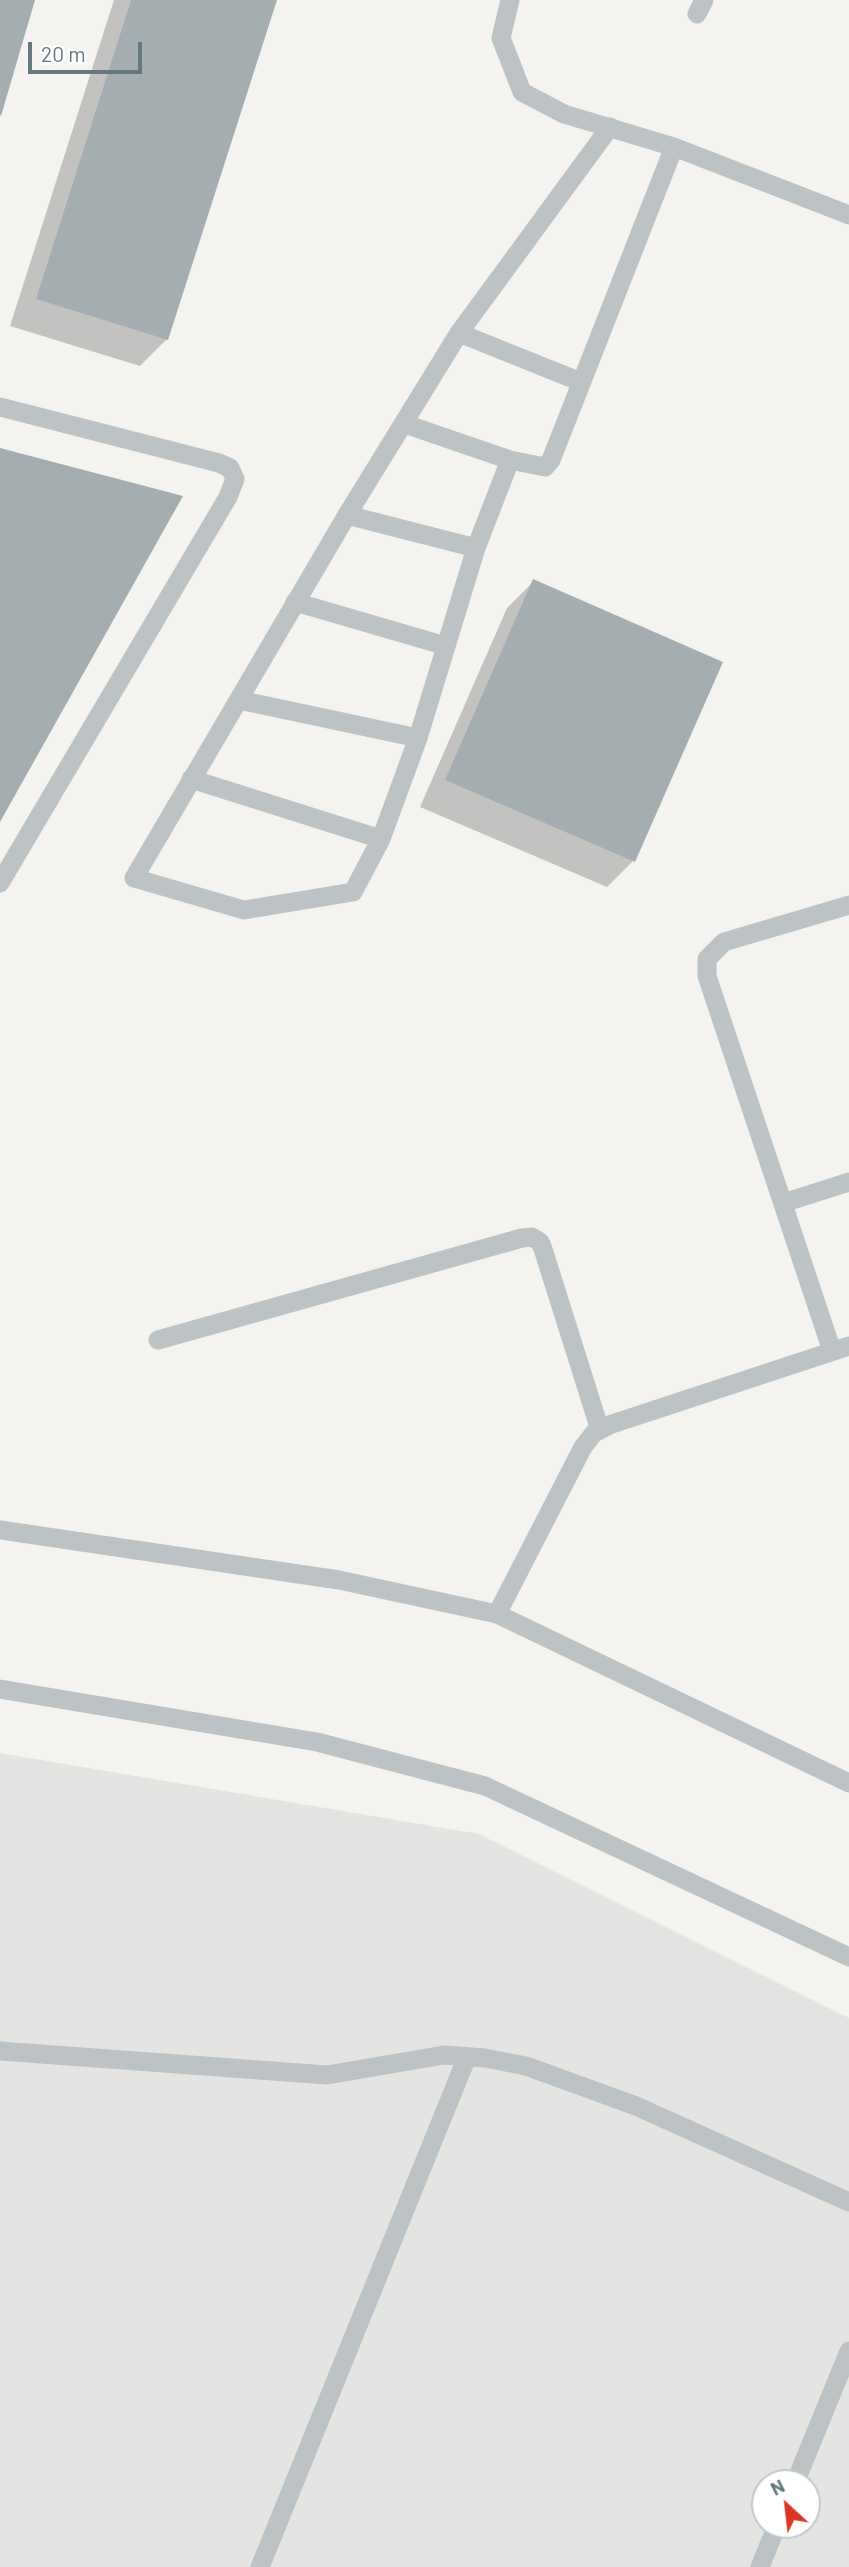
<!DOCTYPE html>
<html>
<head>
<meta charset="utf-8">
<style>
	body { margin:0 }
	#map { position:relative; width:849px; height:2567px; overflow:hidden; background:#f4f3f0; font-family:Barlow,sans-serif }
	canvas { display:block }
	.north { position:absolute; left:751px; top:2469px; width:70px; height:70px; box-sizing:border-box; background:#fff; border:2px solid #c1c9cc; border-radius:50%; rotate:333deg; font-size:19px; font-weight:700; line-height:28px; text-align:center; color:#647880 }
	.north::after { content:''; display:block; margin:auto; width:24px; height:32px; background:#de3526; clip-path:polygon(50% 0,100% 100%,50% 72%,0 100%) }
	.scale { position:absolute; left:28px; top:42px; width:114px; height:32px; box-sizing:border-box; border:4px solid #647880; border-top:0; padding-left:9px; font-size:21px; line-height:24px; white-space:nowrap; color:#647880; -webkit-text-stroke:5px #fff; paint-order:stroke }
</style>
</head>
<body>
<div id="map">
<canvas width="849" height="2567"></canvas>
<div class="north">N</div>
<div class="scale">20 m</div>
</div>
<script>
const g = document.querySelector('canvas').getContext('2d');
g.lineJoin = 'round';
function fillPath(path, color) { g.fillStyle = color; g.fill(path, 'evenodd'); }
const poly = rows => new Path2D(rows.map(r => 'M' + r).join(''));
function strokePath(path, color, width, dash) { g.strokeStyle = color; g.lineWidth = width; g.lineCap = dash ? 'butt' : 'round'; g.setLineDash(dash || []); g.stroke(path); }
const built = poly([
	[0,1753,479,1834,849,2018,849,2567,0,2567],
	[765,2483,807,2483,807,2525,765,2525]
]);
const shadow = poly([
	[114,0,275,0,167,339,140,366,10,326],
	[534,581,633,861,607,887,420,807,507,608]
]);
const building = poly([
	[0,0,35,0,1,116,0,115],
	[131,0,277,0,168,340,36,299],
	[0,448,183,496,0,822],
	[533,579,723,662,635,862,445,780]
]);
const lane = poly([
	[510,0,501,38,522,92,564,114,674,147,849,215],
	[697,14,704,0],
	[610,127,459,333,347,515,134,878,244,910,353,892,381,839,418,738,476,548,510,460,545,467,551,460,674,147],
	[459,333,581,382],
	[0,407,219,463,230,468,235,479,228,497,0,883],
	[405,424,510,460],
	[347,515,476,548],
	[295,602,446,646],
	[239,700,418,738],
	[191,779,381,839],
	[783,1203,849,1182],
	[158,1340,522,1238,532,1237,540,1242,543,1249,600,1430],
	[832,1351,707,976,707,959,724,942,849,905],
	[0,1530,339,1580,497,1614,849,1783],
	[497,1614,583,1447,594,1433,609,1425,849,1346],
	[0,1689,317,1742,485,1786,849,1957],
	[0,2051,327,2075,444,2055,485,2058,526,2066,636,2106,849,2202],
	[795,2483,849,2351],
	[260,2567,467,2057],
	[760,2567,777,2525]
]);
fillPath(built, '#e4e5e3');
fillPath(shadow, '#0003');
fillPath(building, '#a4aeb1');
strokePath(lane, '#bdc2c4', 19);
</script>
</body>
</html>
